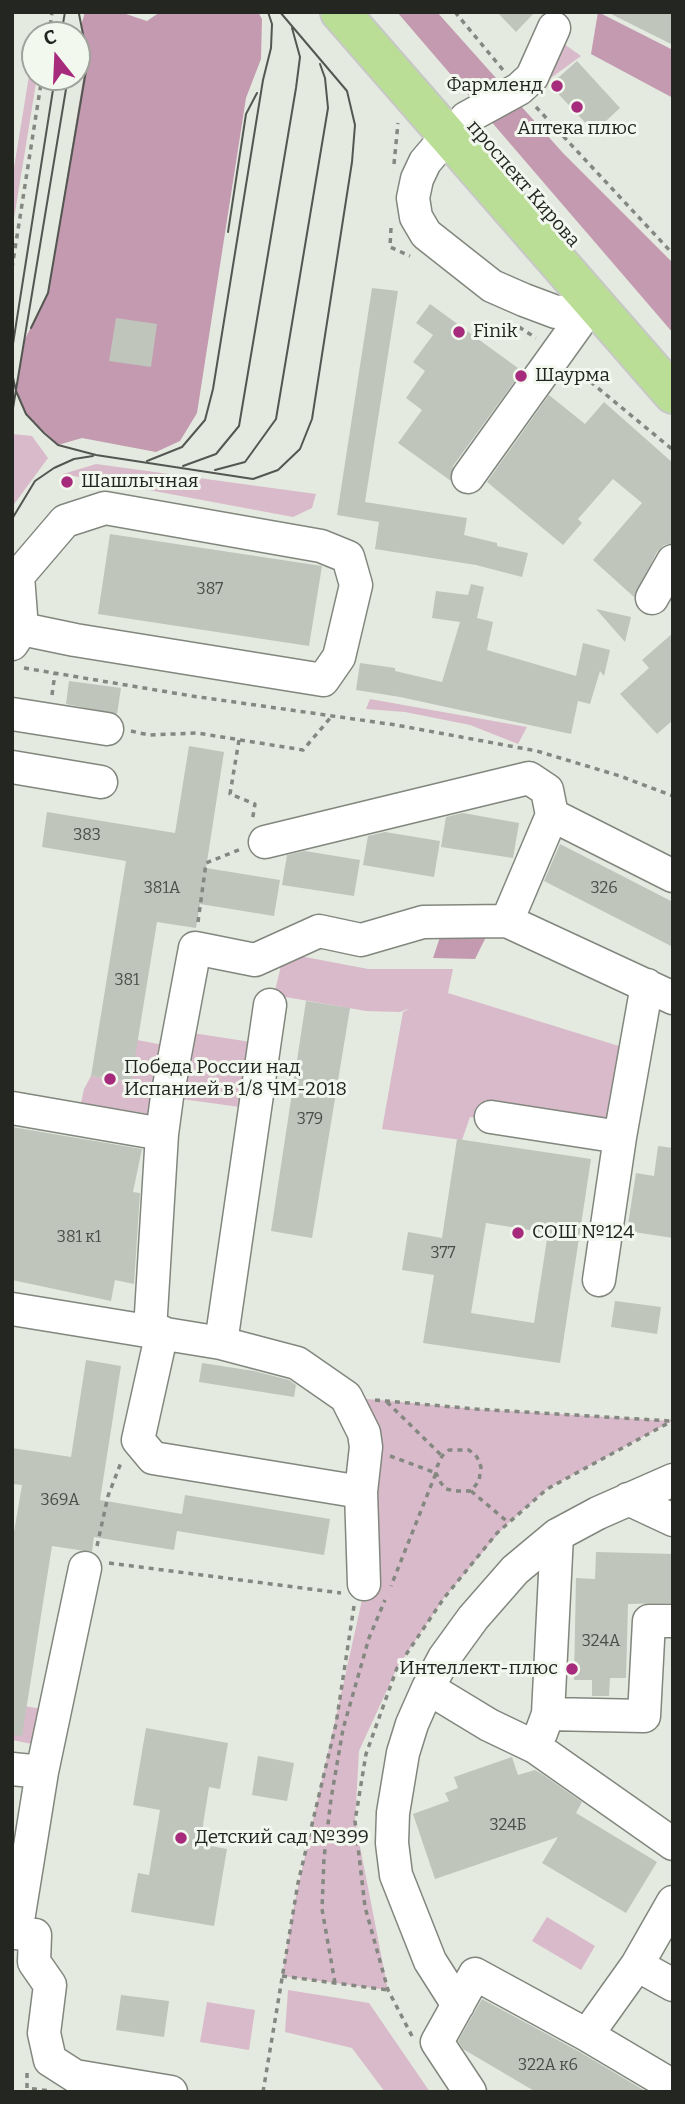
<!DOCTYPE html>
<html>
<head>
<meta charset="utf-8">
<style>
	body { margin:0 }
	#map { position:relative; width:685px; height:2104px; overflow:hidden; background:#e4eae0; font-family:Bitter,serif }
	canvas { display:block }
	.frame { position:absolute; inset:0; border:14px solid #242622; pointer-events:none }
	.north { position:absolute; left:21px; top:21px; width:70px; height:70px; box-sizing:border-box; background:#f2f8ed; border:2px solid #a0a49c; border-radius:50%; rotate:342deg; font-size:19px; font-weight:700; line-height:28px; text-align:center; color:#242622 }
	.north::after { content:''; display:block; margin:auto; width:24px; height:32px; background:#a72b7d; clip-path:polygon(50% 0,100% 100%,50% 72%,0 100%) }
</style>
</head>
<body>
<div id="map">
<canvas width="685" height="2104"></canvas>
<div class="frame"></div>
<div class="north">С</div>
</div>
<script>
const g = document.querySelector('canvas').getContext('2d');
g.lineJoin = 'round';
function fillPath(path, color) { g.fillStyle = color; g.fill(path, 'evenodd'); }
const poly = rows => new Path2D(rows.map(r => 'M' + r).join(''));
function strokePath(path, color, width, dash) { g.strokeStyle = color; g.lineWidth = width; g.lineCap = dash ? 'butt' : 'round'; g.setLineDash(dash || []); g.stroke(path); }
function write(font, color, halo, rows, align = 'center') {
  g.font = font + ' Bitter,serif'; g.lineWidth = 6; g.setLineDash([]); g.textBaseline = 'middle'; g.strokeStyle = halo; g.fillStyle = color; for (const [text, x, y, turn = 0] of rows) {
    g.save(); g.translate(x, y); g.rotate((+turn || 0) * Math.PI / 180); g.textAlign = isNaN(turn) ? turn : align; if (halo) g.strokeText(text, 0, 0); g.fillText(text, 0, 0); g.restore();
  }
}
const green = poly([
	[553,36,581,56,548,80,541,68],
	[35,39,35,77,37,77,12,231,12,180],
	[12,434,32,436,48,458,12,507],
	[96,464,316,494,312,508,293,517,63,474],
	[370,699,527,727,518,744,470,725,405,712,366,709],
	[284,953,368,969,453,969,448,993,635,1051,620,1137,470,1117,462,1140,382,1129,403,1012,410,1008,400,1012,366,1011,274,995],
	[186,1032,264,1044,247,1108,167,1097],
	[137,1040,169,1046,156,1115,81,1103,84,1089,91,1076,131,1082],
	[346,1397,476,1409,672,1421,547,1489,504,1527,444,1598,397,1668,359,1751,355,1821,388,1990,282,1976,295,1901,376,1537,379,1452],
	[12,1704,42,1709,37,1745,12,1740],
	[547,1917,595,1946,581,1970,532,1941],
	[288,1990,369,2003,430,2092,385,2092,352,2048,285,2032],
	[207,2002,255,2010,249,2050,200,2042]
]);
const forest = poly([
	[85,12,120,12,147,21,160,12,258,12,262,19,261,59,246,98,197,413,180,441,156,452,82,438,58,445,26,414,16,391,24,341,48,293,87,55,81,26],
	[397,12,437,12,563,153,673,263,673,333],
	[598,12,673,50,673,98,591,54],
	[493,923,475,959,433,958,441,934]
]);
const building = poly([
	[497,12,535,12,516,32],
	[607,12,673,12,673,45],
	[577,61,620,108,594,132,550,85],
	[372,288,398,291,365,502,467,518,464,535,497,543,497,546,528,553,522,577,476,565,375,549,379,522,337,515],
	[430,304,522,371,453,466,451,481,398,443,422,410,406,398,425,371,413,362,433,335,416,323],
	[116,318,157,324,151,367,109,361],
	[549,395,585,424,604,402,673,463,673,543,664,545,657,552,634,597,593,560,642,503,613,479,578,519,582,523,563,545,487,482],
	[110,534,322,566,309,646,98,614],
	[471,584,484,587,477,618,493,622,487,650,576,676,583,643,610,650,604,676,600,671,590,704,578,701,571,734,400,697,356,690,360,663,395,668,395,671,442,682,460,622,432,618,436,591,468,595],
	[596,609,631,617,625,642],
	[673,633,673,720,657,734,620,694,649,668,642,660],
	[69,681,121,688,117,714,66,704],
	[189,746,224,752,206,868,280,880,274,916,200,904,196,928,157,922,131,1082,91,1076,126,861,42,847,47,812,175,833],
	[463,813,519,823,513,858,441,847,446,817],
	[385,832,440,841,434,877,363,865,368,836],
	[560,844,673,902,673,947,544,881],
	[305,851,360,860,354,896,282,885,287,855],
	[306,1001,350,1008,312,1238,271,1231],
	[12,1127,142,1149,133,1192,140,1193,134,1284,115,1280,111,1301,12,1280],
	[457,1139,591,1159,560,1363,423,1343,434,1275,402,1270,408,1232,442,1238],
	[486,1223,548,1233,534,1323,471,1313],
	[658,1146,673,1148,673,1238,627,1231,636,1173,654,1176],
	[615,1301,661,1307,657,1334,611,1327],
	[86,1360,121,1366,100,1500,182,1514,185,1495,330,1519,324,1555,177,1531,174,1550,94,1537,92,1552,52,1546,22,1736,12,1735,12,1544,22,1485,12,1484,12,1448,71,1457],
	[202,1363,254,1371,289,1380,296,1385,294,1397,199,1382],
	[596,1552,673,1554,673,1603,628,1604,626,1678,610,1678,609,1696,592,1696,592,1680,574,1680,576,1578,595,1579],
	[146,1728,228,1743,220,1789,209,1787,200,1844,227,1849,214,1926,131,1912,138,1873,149,1875,160,1810,133,1805],
	[258,1756,294,1763,287,1801,252,1795],
	[512,1757,518,1775,535,1770,542,1774,582,1802,576,1813,657,1862,626,1913,542,1863,558,1837,435,1879,413,1814,449,1801,445,1793,458,1788,454,1777],
	[121,1995,169,2001,164,2037,116,2030],
	[482,1999,578,2051,647,2092,536,2092,463,2049,458,2041]
]);
const path = poly([
	[455,12,503,70],
	[49,35,52,12],
	[536,107,673,254],
	[394,164,398,123],
	[391,228,390,247,410,256],
	[12,268,42,77],
	[519,327,536,338],
	[575,369,673,450],
	[24,668,192,696,396,725,537,751,620,776,673,796],
	[52,695,55,673],
	[131,731,149,735,197,733,303,750,332,716],
	[239,740,230,794,255,804,252,822],
	[198,922,206,863,241,849],
	[375,1400,476,1409,671,1421],
	[387,1402,442,1456],
	[390,1456,436,1473,391,1586],
	[471,1491,455,1491,446,1489,441,1483,436,1473,437,1467,442,1456,449,1450,469,1450,477,1457,481,1467,479,1481,471,1491,509,1523],
	[97,1546,108,1496,122,1460],
	[109,1563,341,1593],
	[282,1976,388,1990],
	[335,1983,322,1909,324,1858,331,1799,343,1729,369,1638,385,1600],
	[412,2036,388,1990,365,1907,355,1821,366,1754,397,1668,444,1598,497,1533,547,1489,672,1421],
	[27,2073,27,2088,50,2091],
	[263,2092,298,1883,336,1724,354,1606]
]);
const minor = poly([
	[466,118,519,89,532,77,554,28],
	[448,135,425,162,417,179,413,198,416,217,426,234,492,286,524,300,556,312,599,311],
	[468,477,587,311],
	[652,598,673,561],
	[12,644,22,629,18,576,65,521,105,508,321,546,348,557,356,585,339,657,323,680,75,640,22,629],
	[12,714,107,729],
	[12,767,101,782],
	[552,815,673,876],
	[265,842,529,778,547,790,552,815,507,921],
	[12,1108,162,1134],
	[491,1117,620,1137],
	[599,1280,620,1137,647,985],
	[12,1309,221,1343,297,1363,346,1397,364,1433,366,1447,361,1492,364,1584],
	[150,1330,162,1134,167,1097,195,948,255,960,319,931,361,940,423,922,507,921,673,998],
	[162,1332,138,1440,153,1458,361,1492],
	[221,1343,270,1005],
	[628,1499,673,1520],
	[85,1568,42,1772,16,1933,35,1935,34,1962,50,1985,44,2033,50,2060,75,2076,171,2092],
	[428,1688,489,1725,535,1747,673,1844],
	[548,1714,644,1716,649,1621,673,1621],
	[541,1733,548,1714,557,1535],
	[12,1769,42,1772],
	[637,1965,673,1985],
	[458,2005,430,1961,396,1875,392,1843,393,1813,403,1753,412,1724,428,1688,444,1658,473,1618,515,1570,557,1535,598,1513,673,1480],
	[587,2035,673,2086],
	[470,2092,437,2042,475,1974,587,2035,637,1965,673,1902]
]);
const major = poly([
	[340,12,673,394]
]);
const tram = poly([
	[61,35,65,12],
	[228,232,246,114,257,93],
	[31,328,48,293,88,59,79,14],
	[12,350,55,77],
	[12,373,16,391,26,414,44,433,58,445,96,455,253,479,278,470,300,449,312,419,352,162,355,125,347,91,280,12],
	[12,414,68,77],
	[147,461,182,447,205,420,213,389,263,80,271,48,272,24,268,12],
	[183,466,216,454,239,426,296,88,300,57,292,28],
	[215,470,245,462,276,419,328,108,325,78,320,64],
	[12,519,35,481,54,468,74,459,93,456]
]);
const markers = [
	[557,86,7,"#a72b7d"],
	[577,107,7,"#a72b7d"],
	[459,332,7,"#a72b7d"],
	[521,376,7,"#a72b7d"],
	[67,482,7,"#a72b7d"],
	[110,1079,7,"#a72b7d"],
	[518,1233,7,"#a72b7d"],
	[572,1669,7,"#a72b7d"],
	[181,1838,7,"#a72b7d"]
];
const numberNames = [
	["387",210,590],
	["383",87,836],
	["381А",162,889],
	["326",604,889],
	["381",127,981],
	["379",310,1120],
	["381 к1",79,1238],
	["377",443,1254],
	["369А",60,1501],
	["324А",601,1642],
	["324Б",508,1826],
	["322А к6",548,2066]
];
const poiNames = [
	["Фармленд",543,86,"right"],
	["Аптека плюс",577,129,"center"],
	["Finik",473,332],
	["Шаурма",535,376],
	["Шашлычная",81,482],
	["Победа России над",124,1068],
	["Испанией в 1/8 ЧМ-2018",124,1090],
	["СОШ №124",532,1233],
	["Интеллект-плюс",558,1669,"right"],
	["Детский сад №399",195,1838]
];
const streetNames = [
	["проспект Кирова",523,184,49]
];
fillPath(green, '#d9baca');
fillPath(forest, '#c39ab0');
fillPath(building, '#bfc5bb');
strokePath(minor, '#82877e', 35);
strokePath(major, '#c6c7c6', 42);
strokePath(path, '#848881', 3.5, [5, 5]);
strokePath(minor, '#fff', 32);
strokePath(major, '#bbde96', 38);
strokePath(tram, '#545751', 2);
for (const [x, y, r, color] of markers) { const dot = new Path2D(); dot.arc(x, y, r, 0, 2 * Math.PI); g.fillStyle = color; g.fill(dot); strokePath(dot, '#f2f8ed', 2.5); }
write('16px', '#4b4e48', null, numberNames);
write('19px', '#242622', '#f2f8ed', poiNames, 'left');
write('19px', '#242622', '#f2f8ed', streetNames);
</script>
</body>
</html>
